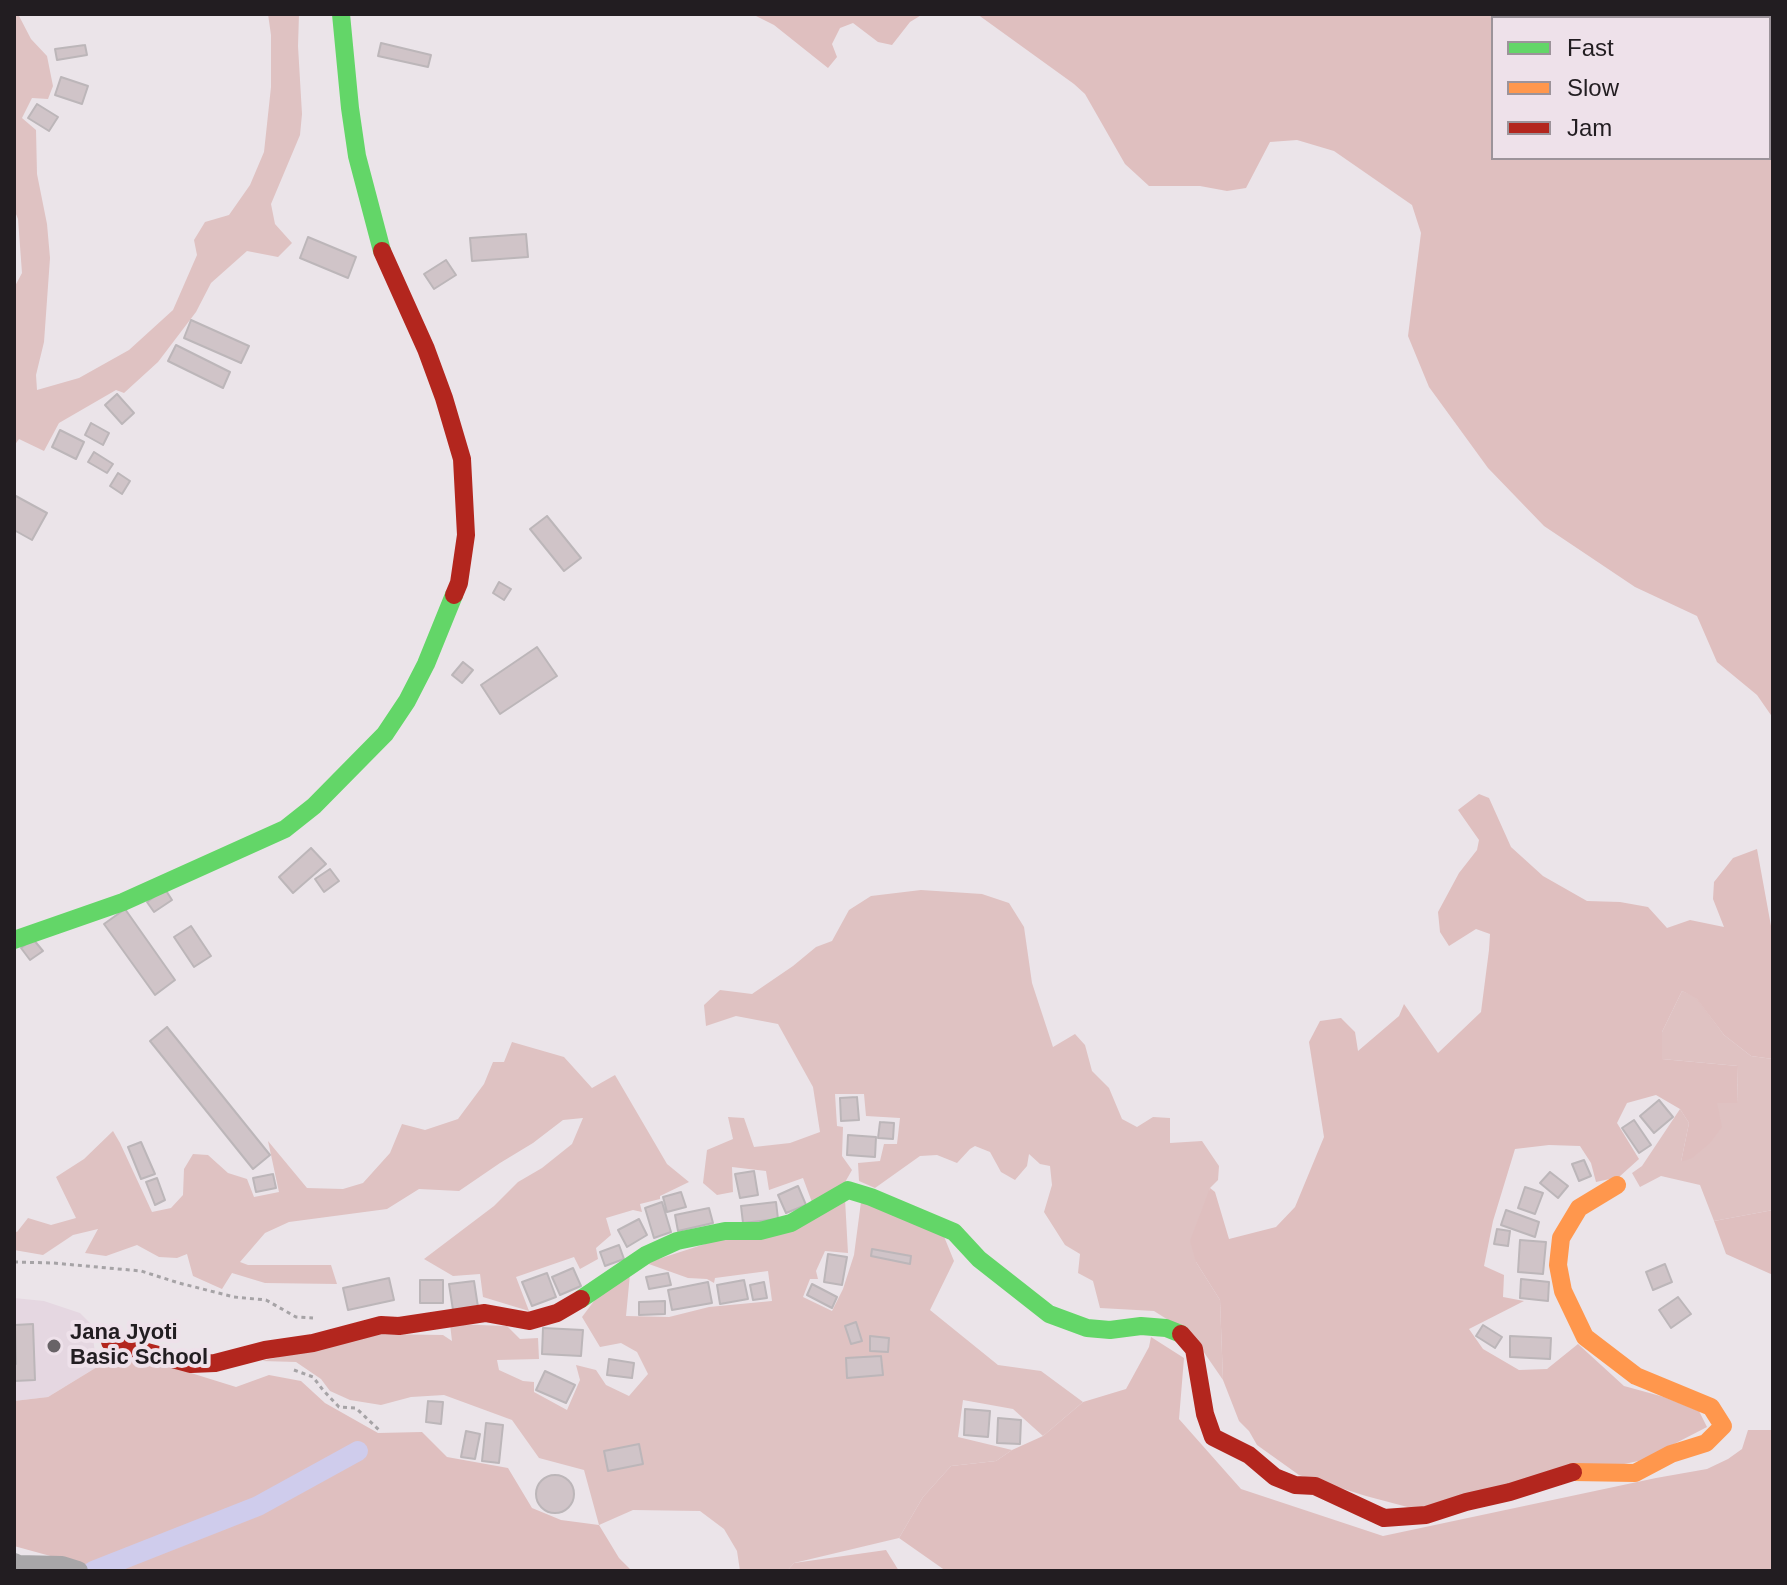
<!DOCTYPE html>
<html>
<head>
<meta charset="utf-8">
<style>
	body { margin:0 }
	#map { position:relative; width:1787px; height:1585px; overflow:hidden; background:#ebe4e9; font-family:Arial,sans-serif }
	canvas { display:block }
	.frame { position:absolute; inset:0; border:16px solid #221d21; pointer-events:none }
	.legend { position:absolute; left:1491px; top:16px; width:280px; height:144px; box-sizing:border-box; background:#eee1ea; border:2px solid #9c939a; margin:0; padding:10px 14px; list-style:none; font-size:24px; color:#221d21 }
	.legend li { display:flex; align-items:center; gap:16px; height:40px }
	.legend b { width:40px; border:2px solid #9c939a }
</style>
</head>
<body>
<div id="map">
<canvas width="1787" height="1585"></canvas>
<div class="frame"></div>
<ul class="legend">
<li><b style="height:10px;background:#63d668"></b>Fast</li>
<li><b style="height:10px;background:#ff974d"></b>Slow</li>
<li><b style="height:10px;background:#b3261e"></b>Jam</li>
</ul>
</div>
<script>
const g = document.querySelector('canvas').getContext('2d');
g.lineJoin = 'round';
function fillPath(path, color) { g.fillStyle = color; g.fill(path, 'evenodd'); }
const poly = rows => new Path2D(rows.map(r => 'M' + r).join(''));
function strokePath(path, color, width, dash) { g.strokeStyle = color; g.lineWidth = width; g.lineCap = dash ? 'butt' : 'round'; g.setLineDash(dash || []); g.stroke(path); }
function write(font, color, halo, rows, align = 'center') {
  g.font = font + ' Arial,sans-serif'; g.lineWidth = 8; g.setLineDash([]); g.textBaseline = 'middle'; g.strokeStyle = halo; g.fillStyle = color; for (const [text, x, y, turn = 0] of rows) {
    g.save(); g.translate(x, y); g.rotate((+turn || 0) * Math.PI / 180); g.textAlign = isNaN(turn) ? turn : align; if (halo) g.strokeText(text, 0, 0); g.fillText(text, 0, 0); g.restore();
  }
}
const built = poly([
	[14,1298,44,1301,80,1313,91,1324,97,1367,48,1397,14,1401]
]);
const green = poly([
	[14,14,18,14,31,39,47,56,53,86,48,99,32,98,22,118,36,130,37,174,47,224,50,258,44,342,36,375,37,390,79,378,129,350,173,310,197,255,194,240,205,222,229,215,250,185,264,152,271,87,271,35,268,14,299,14,298,46,302,114,300,135,271,204,275,224,292,243,278,257,247,251,211,283,196,312,158,362,124,393,116,390,59,423,44,451,19,439,14,446,14,288,22,273,18,219,14,209],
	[921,890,982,894,1009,903,1024,927,1032,983,1053,1047,1075,1034,1085,1045,1092,1071,1109,1088,1122,1119,1137,1127,1153,1117,1170,1118,1170,1143,1202,1141,1219,1166,1218,1180,1210,1188,1196,1262,1220,1300,1223,1380,1192,1335,1154,1311,1100,1308,1093,1281,1078,1273,1080,1254,1065,1245,1044,1212,1052,1185,1050,1166,1040,1164,1029,1154,1027,1166,1015,1180,1001,1172,990,1152,975,1146,970,1149,957,1163,937,1155,920,1156,875,1188,859,1181,858,1163,880,1161,884,1144,897,1144,900,1118,866,1116,864,1094,835,1094,837,1126,843,1127,842,1156,852,1170,844,1184,813,1205,803,1178,769,1190,766,1171,732,1167,733,1192,717,1195,703,1183,707,1150,733,1139,728,1117,744,1118,754,1147,790,1143,820,1132,813,1087,778,1024,736,1016,706,1026,704,1005,720,990,752,994,793,966,816,947,832,941,849,910,871,896],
	[1682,991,1696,997,1724,1035,1751,1056,1773,1059,1773,1210,1714,1221,1700,1185,1661,1176,1640,1187,1632,1173,1642,1166,1680,1109,1689,1123,1681,1162,1717,1103,1737,1102,1738,1066,1662,1059,1662,1032],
	[512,1042,564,1057,592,1088,615,1075,667,1164,689,1182,660,1196,660,1199,640,1204,642,1212,633,1210,606,1218,611,1235,596,1248,598,1259,580,1269,574,1257,516,1277,529,1311,483,1297,480,1274,453,1276,424,1259,494,1206,518,1182,542,1168,572,1144,583,1118,563,1120,533,1143,500,1163,459,1191,419,1189,387,1209,289,1222,265,1233,240,1262,248,1265,331,1265,337,1284,265,1283,232,1273,222,1289,193,1276,187,1254,177,1258,159,1257,137,1245,106,1256,85,1253,98,1229,73,1235,43,1255,14,1250,14,1231,17,1232,28,1218,51,1225,76,1218,56,1177,84,1159,113,1131,120,1143,152,1212,171,1208,183,1195,184,1169,193,1154,208,1155,228,1173,247,1179,254,1197,279,1192,268,1141,307,1188,343,1189,363,1183,390,1153,402,1124,425,1130,458,1119,484,1084,493,1062,504,1062],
	[845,1199,848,1253,825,1251,816,1271,818,1279,810,1279,803,1297,832,1311,843,1289,854,1255,861,1202,943,1234,954,1261,930,1310,998,1365,1041,1371,1083,1402,1043,1436,1013,1409,963,1400,958,1437,1012,1450,996,1461,951,1466,923,1497,899,1538,794,1563,787,1571,740,1571,737,1551,724,1529,700,1511,633,1510,599,1525,584,1470,539,1458,512,1420,444,1395,411,1397,381,1405,350,1400,330,1391,321,1379,296,1362,262,1361,374,1334,443,1335,452,1341,450,1324,507,1326,520,1339,538,1338,539,1359,497,1360,499,1370,523,1381,534,1382,534,1392,567,1410,580,1380,576,1365,596,1370,606,1385,629,1396,648,1374,637,1352,621,1343,600,1347,582,1317,603,1289,630,1274,626,1316,669,1317,709,1307,772,1301,768,1271,715,1278,714,1283,707,1279,688,1278,646,1263]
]);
const forest = poly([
	[752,14,923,14,910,22,892,45,878,42,853,23,840,28,832,44,837,57,828,68,774,25],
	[977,14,1773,14,1773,718,1757,695,1717,662,1697,616,1635,587,1544,526,1488,468,1429,387,1408,336,1421,233,1412,205,1334,151,1297,140,1270,142,1246,188,1227,191,1200,186,1149,186,1125,164,1085,94,1074,84],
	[1769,18,1769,158,1493,158,1493,18],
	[1479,794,1489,798,1511,847,1543,876,1587,901,1620,902,1648,907,1667,928,1690,920,1724,927,1713,899,1714,882,1733,858,1757,849,1773,937,1773,1059,1751,1056,1724,1035,1696,998,1682,991,1662,1032,1662,1059,1738,1066,1737,1103,1717,1103,1722,1127,1710,1143,1692,1158,1681,1162,1689,1123,1680,1109,1656,1095,1627,1103,1617,1123,1639,1159,1619,1177,1596,1182,1591,1163,1580,1146,1549,1145,1515,1149,1493,1221,1484,1266,1504,1275,1503,1297,1524,1301,1469,1329,1483,1349,1519,1370,1547,1369,1578,1344,1624,1386,1664,1397,1699,1411,1707,1427,1643,1460,1415,1509,1366,1496,1299,1475,1257,1445,1249,1431,1239,1421,1223,1380,1220,1300,1196,1262,1190,1241,1210,1188,1215,1192,1229,1239,1276,1227,1295,1207,1324,1137,1309,1042,1320,1021,1341,1018,1355,1032,1358,1051,1399,1016,1404,1004,1438,1053,1481,1012,1489,950,1490,934,1476,929,1449,946,1440,932,1438,912,1459,873,1477,850,1479,840,1458,810],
	[1773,1210,1773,1275,1726,1254,1714,1221],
	[1151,1337,1184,1358,1179,1419,1241,1489,1383,1536,1656,1478,1707,1469,1728,1459,1742,1449,1748,1430,1773,1430,1773,1571,946,1571,899,1538,923,1497,951,1466,996,1461,1012,1450,1043,1436,1083,1402,1126,1389,1149,1347],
	[117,1350,236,1387,269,1375,301,1381,325,1403,378,1433,422,1432,447,1457,508,1468,532,1508,561,1520,599,1525,619,1558,632,1571,105,1571,14,1546,14,1401,48,1397,97,1367],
	[886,1550,899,1571,787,1571,794,1563]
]);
const canal = poly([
	[93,1571,258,1506,358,1451]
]);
const building = poly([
	[381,43,431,55,428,67,378,56,381,43],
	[85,45,87,55,57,60,55,49,85,45],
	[61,77,88,86,82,104,55,95,61,77],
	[37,104,58,117,49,131,28,118,37,104],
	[526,234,528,257,472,261,470,238,526,234],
	[308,237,356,257,348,278,300,258,308,237],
	[446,260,456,275,434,289,424,274,446,260],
	[191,320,249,346,241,363,184,338,191,320],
	[176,345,230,372,223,388,168,361,176,345],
	[117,394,134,413,122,424,105,405,117,394],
	[91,423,109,433,103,445,85,435,91,423],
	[60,430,84,442,76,459,52,447,60,430],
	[94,452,113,464,107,473,88,462,94,452],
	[118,473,130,481,122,494,110,486,118,473],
	[14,495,47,513,32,540,14,530,14,495],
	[547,516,581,558,564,571,530,529,547,516],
	[499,582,511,589,504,600,493,593,499,582],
	[537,647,557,676,500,714,481,685,537,647],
	[463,662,473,670,462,683,452,675,463,662],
	[311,848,326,864,293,893,279,877,311,848],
	[330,869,339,881,324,892,315,879,330,869],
	[165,889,172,900,154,912,147,902,165,889],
	[125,909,175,980,155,995,104,924,125,909],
	[191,926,211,956,194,967,174,937,191,926],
	[33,939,43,951,30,960,21,948,33,939],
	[167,1027,270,1155,253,1169,150,1041,167,1027],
	[857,1097,859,1120,841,1121,840,1098,857,1097],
	[1659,1100,1673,1117,1654,1133,1640,1116,1659,1100],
	[1634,1120,1651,1145,1639,1153,1622,1128,1634,1120],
	[880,1122,894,1123,893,1139,878,1138,880,1122],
	[848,1135,876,1137,875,1157,847,1155,848,1135],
	[141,1142,155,1174,141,1179,128,1147,141,1142],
	[1584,1160,1591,1176,1579,1181,1572,1164,1584,1160],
	[754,1171,758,1195,740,1198,735,1174,754,1171],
	[1550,1172,1568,1186,1558,1198,1540,1183,1550,1172],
	[273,1174,276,1188,256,1192,253,1178,273,1174],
	[157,1178,165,1200,155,1205,146,1182,157,1178],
	[798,1186,806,1205,786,1213,778,1195,798,1186],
	[1525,1187,1543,1193,1535,1214,1518,1208,1525,1187],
	[681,1192,686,1207,667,1212,663,1197,681,1192],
	[662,1202,671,1232,654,1238,645,1208,662,1202],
	[776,1202,778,1219,743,1223,741,1206,776,1202],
	[709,1208,713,1223,678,1231,675,1215,709,1208],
	[1506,1210,1539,1222,1535,1237,1501,1225,1506,1210],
	[639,1219,647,1235,627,1247,618,1230,639,1219],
	[1497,1229,1510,1231,1508,1246,1494,1244,1497,1229],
	[1520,1240,1546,1242,1543,1274,1518,1272,1520,1240],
	[619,1245,624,1259,605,1266,600,1252,619,1245],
	[872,1249,911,1256,910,1264,871,1256,872,1249],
	[828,1254,847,1257,842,1285,824,1282,828,1254],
	[1665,1264,1672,1282,1653,1290,1646,1272,1665,1264],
	[573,1268,581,1286,560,1295,552,1277,573,1268],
	[547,1273,556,1297,532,1306,522,1282,547,1273],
	[668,1273,671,1285,649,1289,646,1277,668,1273],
	[389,1278,394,1300,348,1310,343,1288,389,1278],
	[1521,1279,1549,1282,1548,1301,1520,1298,1521,1279],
	[420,1280,443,1280,443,1303,420,1303,420,1280],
	[744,1280,748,1299,720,1304,717,1285,744,1280],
	[474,1281,478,1307,453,1310,449,1284,474,1281],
	[708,1282,712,1303,672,1310,668,1290,708,1282],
	[764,1282,767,1298,753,1300,750,1285,764,1282],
	[812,1284,837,1297,832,1308,807,1295,812,1284],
	[1678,1297,1691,1314,1671,1328,1659,1310,1678,1297],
	[665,1301,665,1314,639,1315,639,1302,665,1301],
	[856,1322,862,1341,851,1344,845,1326,856,1322],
	[33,1324,35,1380,14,1381,14,1364,16,1364,15,1325,33,1324],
	[1483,1325,1502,1337,1495,1348,1476,1336,1483,1325],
	[543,1328,583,1330,581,1356,542,1354,543,1328],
	[870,1336,889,1338,888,1352,870,1351,870,1336],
	[1510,1336,1551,1338,1550,1359,1510,1357,1510,1336],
	[881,1356,883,1375,847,1378,846,1358,881,1356],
	[609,1359,634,1363,632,1378,607,1375,609,1359],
	[545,1371,575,1385,566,1403,536,1390,545,1371],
	[428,1401,443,1402,441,1424,426,1422,428,1401],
	[965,1409,990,1411,988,1437,964,1435,965,1409],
	[998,1418,1021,1420,1020,1444,997,1443,998,1418],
	[486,1423,503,1425,499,1463,482,1461,486,1423],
	[466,1431,480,1434,475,1459,461,1457,466,1431],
	[639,1444,643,1464,608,1471,604,1451,639,1444],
	'536 1494a19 19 0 1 1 38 0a19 19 0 1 1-38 0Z'
]);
const path = poly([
	[14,1262,53,1263,141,1271,179,1283,234,1297,266,1300,296,1317,313,1318],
	[294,1370,313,1377,323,1390,339,1407,356,1408,379,1430]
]);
const street = poly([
	[14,1563,18,1565,62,1566,78,1571]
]);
const fast = poly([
	[341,14,350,108,357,156,382,251],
	[14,940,123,902,285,829,314,806,385,734,407,701,426,664,454,595],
	[581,1299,646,1255,677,1241,725,1231,760,1231,791,1223,848,1190,871,1197,954,1232,979,1259,1049,1314,1087,1328,1110,1330,1141,1326,1166,1328,1181,1334]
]);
const slow = poly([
	[1573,1472,1635,1473,1671,1454,1706,1443,1723,1426,1711,1407,1636,1376,1585,1337,1563,1291,1558,1265,1561,1238,1579,1208,1617,1185]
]);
const jam = poly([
	[382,251,426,349,444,398,462,459,466,535,459,583,454,595],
	[1181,1334,1194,1349,1205,1414,1213,1437,1249,1455,1275,1477,1295,1485,1315,1486,1384,1518,1426,1515,1466,1502,1510,1492,1573,1472],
	[110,1342,191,1364,215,1363,265,1350,313,1343,381,1325,399,1326,485,1313,529,1321,557,1313,581,1299]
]);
const markers = [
	[54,1346,8,"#686367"]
];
const poiNames = [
	["Jana Jyoti",70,1333],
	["Basic School",70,1358]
];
fillPath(built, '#e5d7e1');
fillPath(green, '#dfc2c2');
fillPath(forest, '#dfbfbf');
strokePath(canal, '#cfccec', 20);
fillPath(building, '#d0c4c8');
strokePath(building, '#bcb6b9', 2);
strokePath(path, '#a6a3a6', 3, [4, 4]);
strokePath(street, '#a8a6a8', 20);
strokePath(fast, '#63d668', 18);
strokePath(slow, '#ff974d', 18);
strokePath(jam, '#b3261e', 18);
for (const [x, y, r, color] of markers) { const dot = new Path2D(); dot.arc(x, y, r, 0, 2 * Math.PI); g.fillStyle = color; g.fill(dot); strokePath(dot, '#eee1ea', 3); }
write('bold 22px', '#221d21', '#eee1ea', poiNames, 'left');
</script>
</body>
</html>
